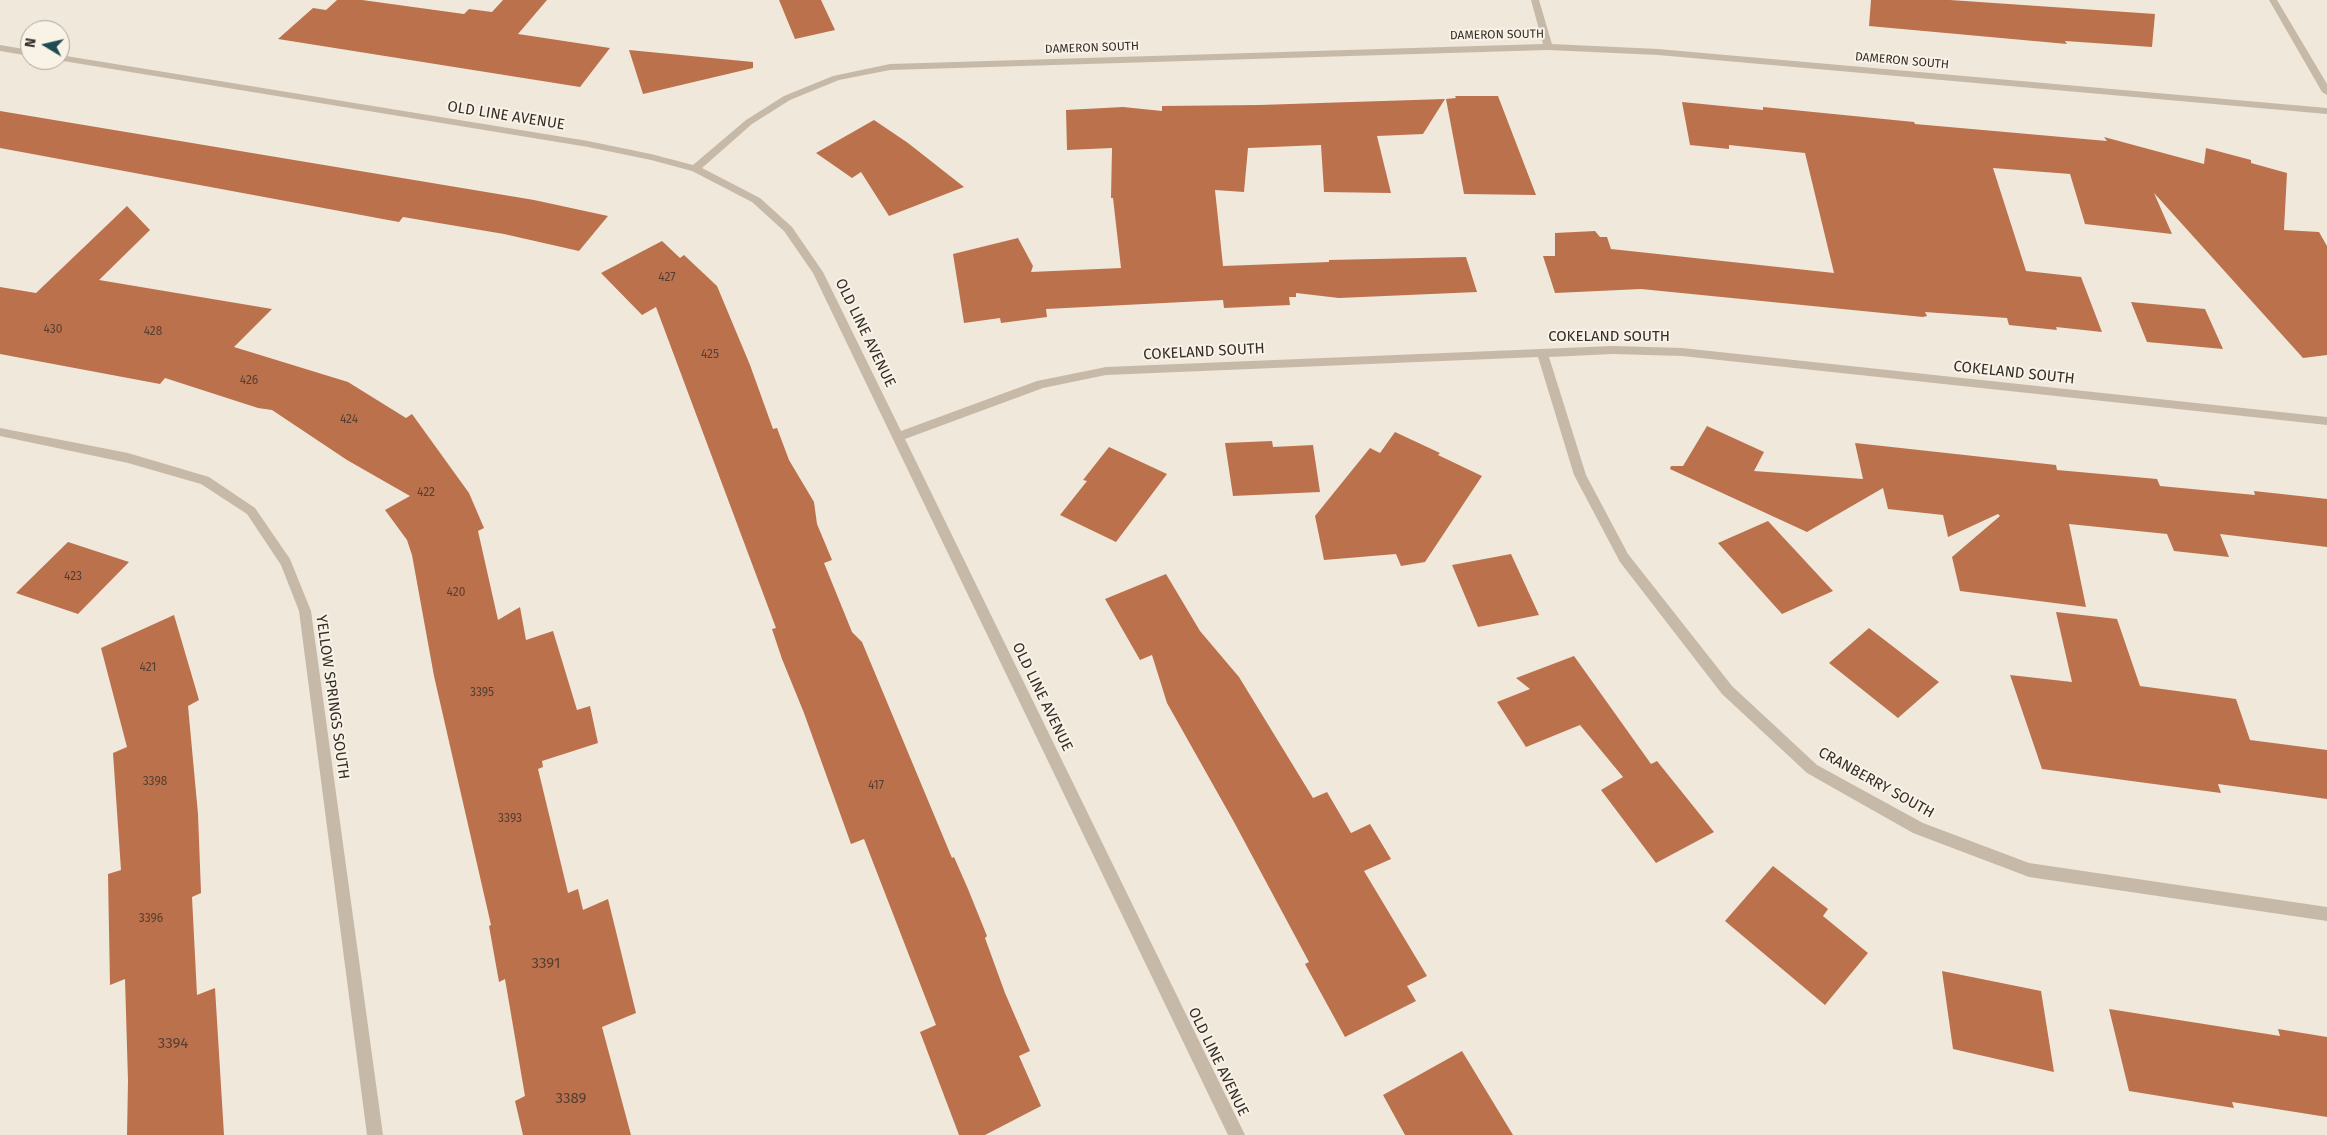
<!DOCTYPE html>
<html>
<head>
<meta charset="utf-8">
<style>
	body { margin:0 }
	#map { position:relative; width:2327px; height:1135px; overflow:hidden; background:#f0e8db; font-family:"Fira Sans",sans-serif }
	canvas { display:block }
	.north { position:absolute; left:20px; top:20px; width:50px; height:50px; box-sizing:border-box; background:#f8f2e7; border:1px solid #aaa39b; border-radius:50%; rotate:279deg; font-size:14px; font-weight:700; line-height:20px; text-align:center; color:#342d28 }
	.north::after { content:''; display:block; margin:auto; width:18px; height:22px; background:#214b52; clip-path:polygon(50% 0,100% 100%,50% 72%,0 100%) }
</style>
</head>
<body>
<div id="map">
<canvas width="2327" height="1135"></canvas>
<div class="north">N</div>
</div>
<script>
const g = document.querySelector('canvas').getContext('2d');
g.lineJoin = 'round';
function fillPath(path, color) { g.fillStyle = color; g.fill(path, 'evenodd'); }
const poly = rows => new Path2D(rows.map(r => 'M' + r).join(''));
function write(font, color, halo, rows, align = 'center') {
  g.font = font + ' "Fira Sans",sans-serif'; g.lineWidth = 4; g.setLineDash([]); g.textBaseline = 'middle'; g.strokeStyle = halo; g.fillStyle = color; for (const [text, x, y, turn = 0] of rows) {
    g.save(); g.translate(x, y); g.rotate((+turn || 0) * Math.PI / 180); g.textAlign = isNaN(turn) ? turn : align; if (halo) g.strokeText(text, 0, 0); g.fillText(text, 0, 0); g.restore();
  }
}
const building = poly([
	[337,0,362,0,464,14,469,9,492,12,503,0,547,0,518,34,610,48,580,87,278,39,313,8,326,10],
	[779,0,821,0,835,30,795,39],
	[1871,0,1950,0,2155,14,2152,47,2065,41,2067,44,1869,26],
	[629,50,753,62,753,68,643,94],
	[1455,96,1498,96,1536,195,1464,194,1446,99,1456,98],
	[1445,99,1423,134,1377,136,1391,193,1324,192,1321,145,1248,148,1244,192,1215,190,1223,266,1329,262,1329,260,1466,257,1477,292,1339,298,1296,293,1296,297,1289,297,1290,305,1224,308,1223,300,1046,309,1047,317,1001,323,1000,318,964,323,953,254,1018,238,1033,266,1031,272,1121,268,1113,198,1111,198,1112,148,1067,150,1066,110,1123,107,1162,111,1162,106,1259,105],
	[1682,102,1763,110,1763,107,1914,122,1915,124,2107,141,2104,137,2204,164,2206,148,2251,160,2251,163,2287,173,2284,230,2319,232,2327,246,2327,355,2303,358,2154,193,2172,234,2085,224,2070,174,1993,168,2026,271,2081,277,2102,332,2056,327,2057,330,2009,325,2007,318,1925,312,1927,316,1923,317,1641,289,1555,293,1543,256,1555,256,1555,233,1595,231,1600,237,1607,237,1611,249,1834,273,1805,153,1729,145,1729,149,1690,145],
	[0,111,534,200,608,216,579,251,504,234,403,217,399,222,0,148],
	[874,120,908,143,964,187,889,216,861,172,852,178,816,153],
	[127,206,150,230,99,280,272,309,234,347,348,382,406,418,412,414,469,493,484,528,478,531,498,620,520,607,526,640,553,631,577,710,590,706,598,743,542,761,543,767,538,769,568,893,578,889,583,910,608,899,636,1013,602,1027,631,1135,523,1135,515,1101,525,1096,505,979,499,982,489,926,491,925,434,676,412,555,407,540,385,510,410,496,347,460,272,410,258,408,165,378,160,384,0,354,0,287,36,293],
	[662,241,680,258,684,255,717,286,750,365,773,429,777,428,789,460,814,502,817,524,832,560,824,563,852,632,862,642,952,858,954,857,968,889,987,936,985,938,1005,993,1030,1051,1019,1056,1041,1106,985,1135,959,1135,920,1032,936,1025,864,839,851,844,804,713,782,659,772,629,776,628,656,307,642,315,601,273],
	[2131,302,2205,309,2223,349,2147,342],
	[1707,426,1764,452,1754,471,1863,479,1855,443,2056,465,2057,470,2157,479,2160,486,2255,495,2254,491,2327,499,2327,547,2220,534,2229,557,2174,551,2167,534,2069,524,2086,607,1960,591,1952,557,2000,516,1998,514,1948,537,1943,515,1888,509,1883,488,1807,532,1670,469,1671,466,1683,466],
	[1395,432,1440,453,1438,455,1482,476,1425,562,1401,566,1396,554,1324,560,1315,516,1370,448,1380,453],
	[1272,441,1273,447,1313,445,1320,492,1233,496,1225,443],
	[1109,447,1167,474,1116,542,1060,515,1087,481,1083,480],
	[1768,521,1833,591,1782,614,1718,543],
	[68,542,129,562,78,614,16,593],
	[1511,554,1539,615,1478,627,1452,565],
	[1166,574,1200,631,1239,677,1313,798,1327,792,1351,833,1370,824,1391,859,1364,871,1427,976,1407,986,1416,1001,1345,1037,1305,964,1309,962,1234,822,1167,703,1152,655,1140,660,1105,599],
	[2056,612,2117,619,2140,686,2236,699,2250,740,2327,750,2327,799,2218,784,2221,793,2042,769,2010,675,2072,682],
	[174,615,199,700,188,706,198,814,201,893,192,897,197,995,215,988,224,1135,127,1135,128,1081,125,979,110,985,108,874,121,870,113,753,127,747,101,648],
	[1869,628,1939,682,1898,718,1829,663],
	[1574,656,1651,764,1657,761,1714,832,1656,863,1601,790,1623,777,1580,725,1526,747,1497,702,1530,689,1516,678],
	[1773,866,1828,909,1823,916,1868,953,1825,1005,1725,921],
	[1942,971,2041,991,2054,1072,1953,1049],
	[2109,1009,2280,1036,2278,1029,2327,1037,2327,1117,2232,1102,2234,1108,2129,1091],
	[1462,1051,1513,1135,1405,1135,1383,1095]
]);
const minor = poly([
	[1531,0,1539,0,1552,44,1658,49,2327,108,2327,114,1658,55,1548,50,890,70,839,80,790,100,752,124,702,168,760,198,792,227,823,272,901,431,1037,381,1106,367,1613,346,1682,348,2327,417,2327,425,1682,356,1613,354,1549,357,1586,475,1628,554,1732,686,1817,765,1923,823,2029,863,2327,907,2327,921,2029,877,1913,833,1807,773,1722,694,1620,562,1574,475,1538,357,1106,375,1043,388,905,439,1245,1135,1228,1135,813,273,784,231,752,202,692,171,651,160,588,147,57,60,60,60,60,55,588,141,651,154,693,165,746,120,784,96,833,76,890,64,1543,44,1531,0],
	[2269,0,2277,0,2327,84,2327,95,2322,92,2269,0],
	[0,45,30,50,30,56,0,51,0,45],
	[0,428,128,453,209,477,255,508,290,559,311,611,383,1135,367,1135,299,611,281,565,247,514,201,484,128,463,0,436,0,428]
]);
const farStreetnames = [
	["DAMERON SOUTH",1497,35,-1],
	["DAMERON SOUTH",1092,48,-2],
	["DAMERON SOUTH",1902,61,5]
];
const numberNames = [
	["427",667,278],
	["430",53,330],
	["428",153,332],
	["425",710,355],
	["426",249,381],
	["424",349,420],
	["422",426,493],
	["423",73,577],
	["420",456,593],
	["421",148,668],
	["3395",482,693],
	["3398",155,782],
	["417",876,786],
	["3393",510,819],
	["3396",151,919]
];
const streetNames = [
	["OLD LINE AVENUE",506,116,9],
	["OLD LINE AVENUE",865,333,64],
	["COKELAND SOUTH",1609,337],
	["COKELAND SOUTH",1204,352,-3],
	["COKELAND SOUTH",2014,373,6],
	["YELLOW SPRINGS SOUTH",332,697,82],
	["OLD LINE AVENUE",1042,697,64],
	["CRANBERRY SOUTH",1876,783,29],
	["OLD LINE AVENUE",1218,1062,64]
];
const nearNumbernames = [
	["3391",546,964],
	["3394",173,1044],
	["3389",571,1099]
];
fillPath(building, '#bc714d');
fillPath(minor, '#c7b9a8');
write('12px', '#342d28', '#f8f2e7', farStreetnames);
write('12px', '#563e31', null, numberNames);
write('15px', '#342d28', '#f8f2e7', streetNames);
write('15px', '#563e31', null, nearNumbernames);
</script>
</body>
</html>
